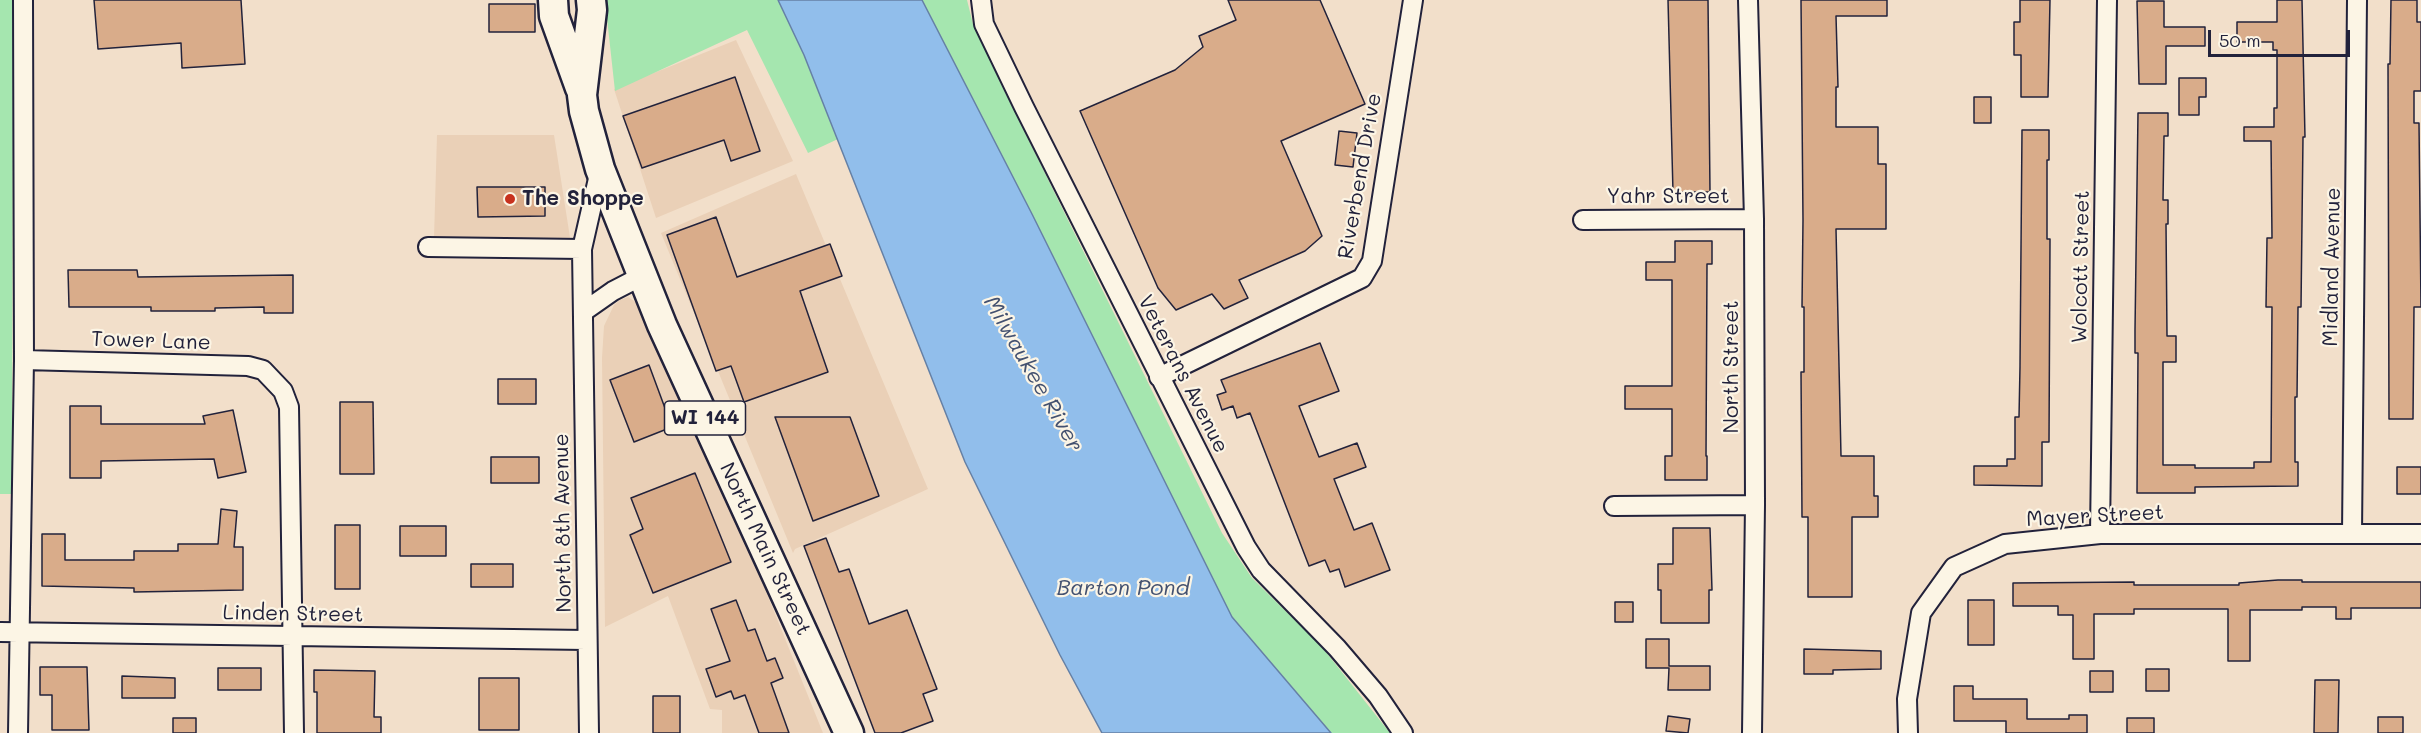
<!DOCTYPE html>
<html>
<head>
<meta charset="utf-8">
<style>
	body { margin:0 }
	#map { position:relative; width:2421px; height:733px; overflow:hidden; background:#f2dfca; font-family:Mali,sans-serif }
	canvas { display:block }
	.scale { position:absolute; left:2208px; top:30px; width:142px; height:27px; box-sizing:border-box; border:3px solid #22223b; border-top:0; padding-left:8px; font-size:18px; line-height:21px; white-space:nowrap; color:#22223b; -webkit-text-stroke:4px #fcf5e5; paint-order:stroke }
</style>
</head>
<body>
<div id="map">
<canvas width="2421" height="733"></canvas>
<div class="scale">50 m</div>
</div>
<script>
const g = document.querySelector('canvas').getContext('2d');
g.lineJoin = 'round';
function fillPath(path, color) { g.fillStyle = color; g.fill(path, 'evenodd'); }
const poly = rows => new Path2D(rows.map(r => 'M' + r).join(''));
function strokePath(path, color, width, dash) { g.strokeStyle = color; g.lineWidth = width; g.lineCap = dash ? 'butt' : 'round'; g.setLineDash(dash || []); g.stroke(path); }
function write(font, color, halo, rows, align = 'center') {
  g.font = font + ' Mali,sans-serif'; g.lineWidth = 4.5; g.setLineDash([]); g.textBaseline = 'middle'; g.strokeStyle = halo; g.fillStyle = color; for (const [text, x, y, turn = 0] of rows) {
    g.save(); g.translate(x, y); g.rotate((+turn || 0) * Math.PI / 180); g.textAlign = isNaN(turn) ? turn : align; if (halo) g.strokeText(text, 0, 0); g.fillText(text, 0, 0); g.restore();
  }
}
const built = poly([
	[736,40,793,161,656,218,614,89],
	[437,135,554,135,571,244,434,238],
	[796,174,928,489,795,549,793,553,661,233],
	[628,297,640,305,648,320,763,584,823,733,722,733,722,710,710,709,668,596,605,627,602,358,604,326,614,305,620,300]
]);
const green = poly([
	[0,0,13,0,12,494,0,494],
	[605,0,778,0,804,55,838,139,808,153,747,30,615,91],
	[922,0,967,0,973,24,1003,88,1222,533,1252,578,1322,647,1390,733,1331,733,1232,617,1032,214]
]);
const water = poly([
	[778,0,922,0,1032,214,1232,617,1331,733,1102,733,1060,655,965,462,804,55,778,0]
]);
const building = poly([
	[94,0,241,0,245,64,182,68,181,43,98,49,94,0],
	[1228,0,1320,0,1365,104,1281,141,1322,236,1305,251,1239,280,1248,298,1224,309,1212,294,1176,310,1158,288,1080,111,1175,70,1203,47,1199,36,1236,20,1228,0],
	[1668,0,1708,0,1710,192,1673,192,1668,0],
	[1801,0,1887,0,1887,16,1836,16,1838,87,1836,87,1836,127,1878,127,1878,164,1886,164,1886,229,1836,229,1841,456,1874,456,1874,496,1878,496,1878,517,1852,517,1852,597,1808,597,1808,517,1802,517,1801,372,1804,372,1804,307,1802,307,1803,220,1801,0],
	[2020,0,2050,0,2048,97,2021,97,2021,55,2014,55,2014,22,2020,22,2020,0],
	[2277,0,2302,0,2305,137,2303,137,2301,307,2298,307,2297,397,2295,397,2295,462,2298,462,2298,486,2195,487,2195,493,2137,493,2138,353,2135,353,2135,330,2138,113,2168,113,2168,136,2164,136,2163,200,2168,200,2168,224,2166,224,2167,336,2176,336,2176,362,2163,362,2163,465,2195,465,2195,468,2254,468,2254,462,2271,462,2272,307,2266,307,2267,238,2272,238,2271,141,2244,141,2244,127,2274,127,2274,108,2277,108,2277,50,2273,50,2273,42,2237,42,2237,22,2277,22,2277,0],
	[2391,0,2417,0,2417,22,2421,22,2421,91,2414,91,2414,123,2419,123,2421,307,2414,307,2413,419,2389,419,2388,64,2390,64,2391,0],
	[2137,1,2164,1,2164,27,2205,27,2205,46,2166,46,2166,84,2139,84,2137,1],
	[489,4,535,4,535,32,489,32,489,4],
	[735,77,760,151,731,161,724,140,642,168,623,116,735,77],
	[2179,78,2206,78,2206,97,2199,97,2199,115,2179,115,2179,78],
	[1974,97,1991,97,1991,123,1974,123,1974,97],
	[2022,130,2049,130,2049,160,2047,160,2047,239,2050,239,2049,442,2042,442,2042,486,1974,485,1974,466,2007,466,2007,459,2015,459,2015,417,2019,417,2020,367,2022,130],
	[1339,131,1357,133,1353,167,1335,165,1339,131],
	[477,187,545,187,545,216,478,217,477,187],
	[716,217,737,277,830,244,842,276,800,291,828,372,744,402,731,366,716,371,667,235,716,217],
	[1675,241,1712,241,1712,264,1707,264,1706,456,1707,456,1707,480,1665,480,1665,456,1672,456,1672,409,1625,409,1625,386,1672,386,1672,280,1646,280,1646,262,1675,262,1675,241],
	[68,270,137,270,138,277,293,275,293,313,264,313,264,307,215,308,215,311,151,311,151,307,69,307,68,270],
	[1320,343,1339,391,1299,406,1319,457,1357,443,1366,467,1334,479,1354,530,1372,523,1390,570,1345,587,1339,569,1330,572,1325,560,1309,566,1250,413,1237,418,1233,406,1222,410,1217,395,1226,392,1221,380,1320,343],
	[649,365,672,427,634,442,610,380,649,365],
	[498,379,536,379,536,404,498,404,498,379],
	[340,402,373,402,374,474,340,474,340,402],
	[70,406,101,406,101,424,205,424,203,416,233,410,246,472,218,478,214,459,101,461,101,478,70,478,70,406],
	[775,417,850,417,879,496,813,521,775,417],
	[491,457,539,457,539,483,491,483,491,457],
	[2397,467,2421,467,2421,494,2397,494,2397,467],
	[695,473,731,562,653,593,630,535,643,529,631,498,695,473],
	[221,509,237,511,234,547,243,547,243,590,134,592,134,588,42,586,42,534,65,534,65,560,134,560,134,551,178,551,178,544,218,544,221,509],
	[335,525,360,525,360,589,335,589,335,525],
	[400,526,446,526,446,556,400,556,400,526],
	[1673,528,1710,528,1712,590,1709,590,1709,623,1661,623,1661,590,1658,590,1658,564,1673,564,1673,528],
	[826,538,839,572,849,569,869,624,907,610,937,689,923,694,933,721,901,733,875,733,804,546,826,538],
	[471,564,513,564,513,587,471,587,471,564],
	[2278,580,2302,580,2302,582,2421,582,2421,608,2351,608,2351,619,2336,619,2336,607,2302,607,2302,610,2250,610,2250,661,2228,661,2228,609,2134,609,2134,614,2094,614,2094,659,2073,659,2073,615,2058,615,2058,606,2013,606,2013,583,2134,582,2134,585,2239,585,2239,583,2278,580],
	[736,600,748,631,755,629,767,661,775,658,783,678,771,683,789,733,759,733,745,695,734,699,731,691,716,697,706,669,730,661,711,609,736,600],
	[1968,600,1994,600,1994,645,1968,645,1968,600],
	[1615,602,1633,602,1633,622,1615,622,1615,602],
	[1646,639,1669,639,1669,666,1710,666,1710,690,1668,690,1669,668,1646,668,1646,639],
	[1804,649,1881,651,1881,669,1833,670,1833,674,1804,674,1804,649],
	[40,667,87,667,89,730,52,730,52,695,40,695,40,667],
	[218,668,261,668,261,690,218,690,218,668],
	[2146,669,2169,669,2169,691,2146,691,2146,669],
	[314,670,375,671,374,717,381,717,381,733,317,733,317,692,314,692,314,670],
	[2090,671,2113,671,2113,692,2090,692,2090,671],
	[122,676,175,678,175,698,122,698,122,676],
	[479,678,519,678,519,730,479,730,479,678],
	[2315,680,2339,680,2338,733,2314,733,2315,680],
	[1954,686,1973,686,1973,699,2027,699,2027,719,2069,719,2069,715,2087,715,2087,733,2006,733,2006,721,1954,721,1954,686],
	[653,696,680,696,680,733,653,733,653,696],
	[1668,716,1690,719,1688,733,1666,731,1668,716],
	[2378,717,2403,717,2403,733,2378,733,2378,717],
	[173,718,196,718,196,733,173,733,173,718],
	[2127,718,2154,718,2154,733,2127,733,2127,718]
]);
const minor = poly([
	[981,0,984,24,1024,107,1246,547,1261,570,1337,648,1378,696,1403,733],
	[1748,0,1754,219,1755,505,1752,733],
	[1583,220,1754,219],
	[428,247,582,249],
	[583,312,613,291,642,276],
	[24,360,248,366,263,370,283,391,289,407,294,733],
	[1159,377,1362,278,1372,261,1413,0],
	[1614,506,1755,505],
	[2100,534,2107,0],
	[2352,534,2357,0],
	[0,632,586,640],
	[18,733,24,360,23,0],
	[589,733,582,249,600,170],
	[1908,733,1907,699,1921,613,1954,567,2005,544,2100,534,2421,534]
]);
const primary = poly([
	[553,0,554,16,580,88],
	[591,0,592,10,582,95,584,111,600,169,662,325,849,733]
]);
const markers = [
	[510,199,6,"#c8321e"]
];
const shields = [
	[705,418,81]
];
const shieldNames = [
	["WI 144",705,418]
];
const streetNames = [
	["Riverbend Drive",1360,176,-80],
	["Yahr Street",1668,197],
	["Wolcott Street",2081,267,-89],
	["Midland Avenue",2332,267,-89],
	["Tower Lane",151,341,2],
	["North Street",1732,367,-90],
	["Veterans Avenue",1183,374,63],
	["Mayer Street",2095,516,-3],
	["North 8th Avenue",563,523,-91],
	["North Main Street",765,549,65],
	["Linden Street",293,614,1]
];
const poiNames = [
	["The Shoppe",522,199]
];
const waterNames = [
	["Milwaukee River",1033,374,60],
	["Barton Pond",1123,588]
];
fillPath(built, '#ead0b7');
fillPath(green, '#a5e6af');
fillPath(water, '#91beeb');
strokePath(water, '#6580a5', 1.5);
fillPath(building, '#d9ac8a');
strokePath(building, '#22223b', 1.5);
strokePath(minor, '#22223b', 22);
strokePath(primary, '#22223b', 33);
strokePath(minor, '#fcf5e5', 18);
strokePath(primary, '#fcf5e5', 28);
for (const [x, y, r, color] of markers) { const dot = new Path2D(); dot.arc(x, y, r, 0, 2 * Math.PI); g.fillStyle = color; g.fill(dot); strokePath(dot, '#fcf5e5', 2); }
for (const [x, y, w] of shields) { const box = new Path2D(); box.roundRect(x - w / 2, y - 17, w, 34, 4.5); g.fillStyle = '#fcf5e5'; g.fill(box); strokePath(box, '#22223b', 1.5); }
write('bold 20px', '#22223b', null, shieldNames);
write('21px', '#22223b', '#fcf5e5', streetNames);
write('bold 21px', '#22223b', '#fcf5e5', poiNames, 'left');
write('italic 22px', '#435170', '#fcf5e5', waterNames);
</script>
</body>
</html>
